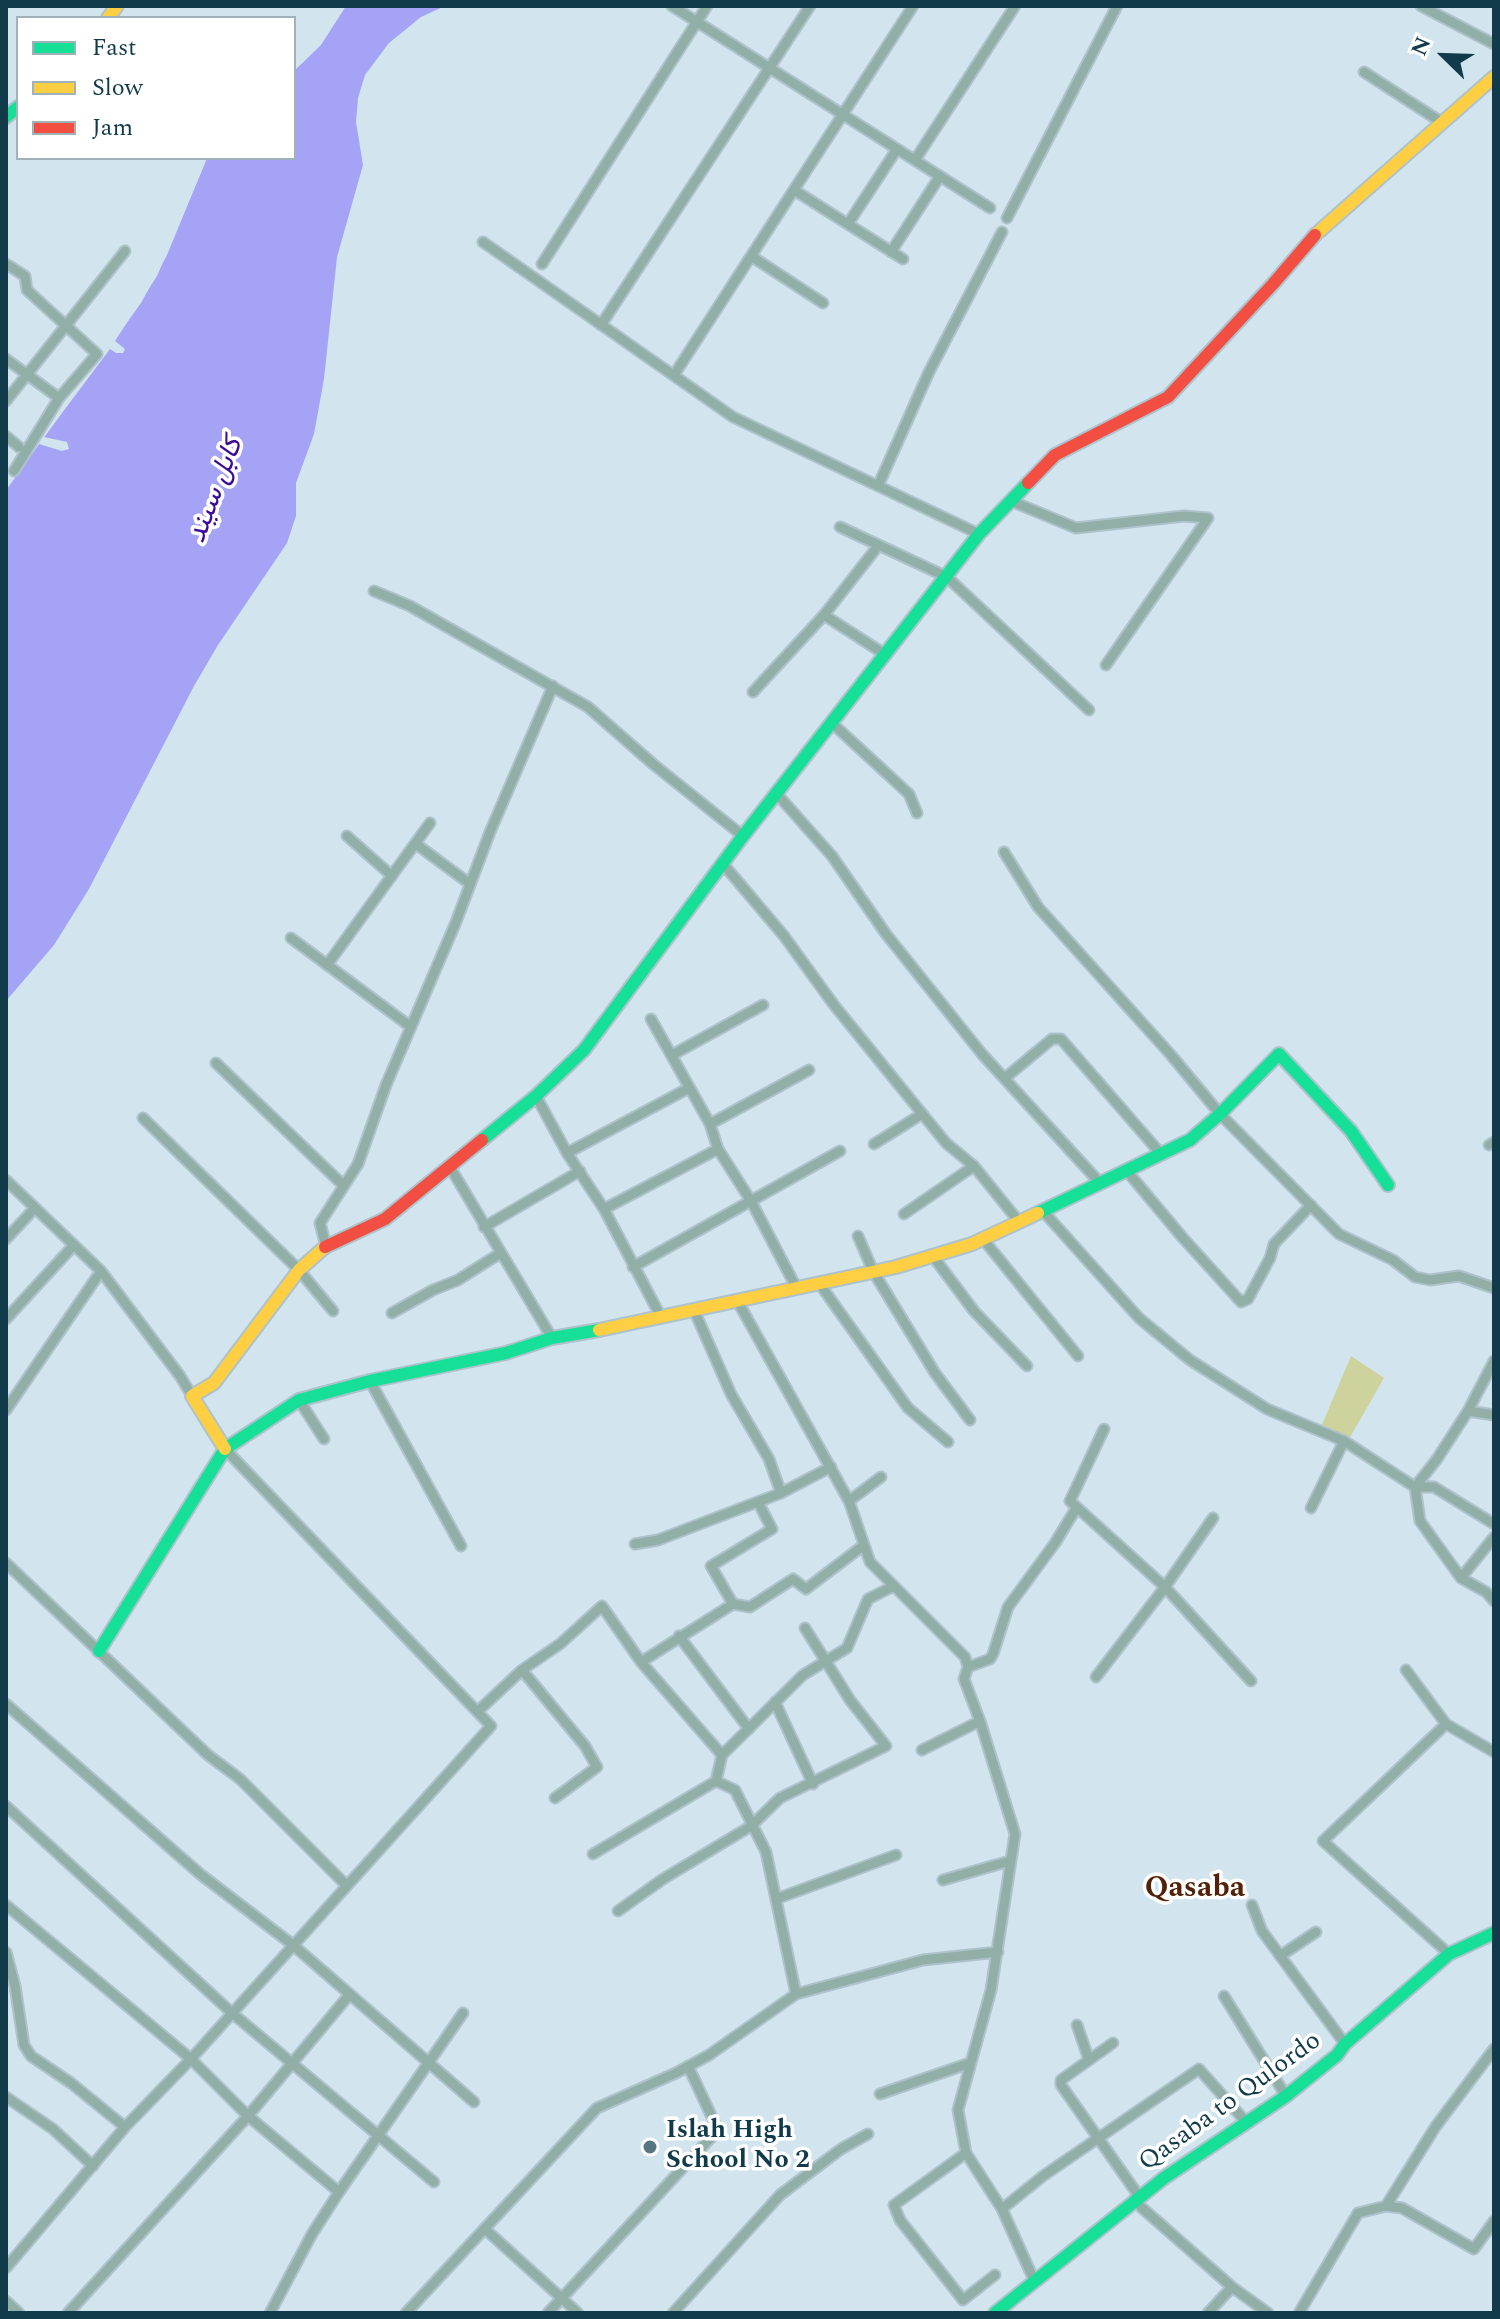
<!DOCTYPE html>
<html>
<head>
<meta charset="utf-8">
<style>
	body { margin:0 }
	#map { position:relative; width:1500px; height:2319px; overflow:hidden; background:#d2e5ee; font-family:Spectral,serif }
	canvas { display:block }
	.frame { position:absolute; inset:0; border:8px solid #113b4a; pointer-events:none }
	.legend { position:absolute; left:16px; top:16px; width:280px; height:144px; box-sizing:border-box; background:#fff; border:2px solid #a0b1b7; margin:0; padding:10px 14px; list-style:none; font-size:24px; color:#113b4a }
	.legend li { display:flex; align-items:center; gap:16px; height:40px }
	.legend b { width:40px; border:2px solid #a0b1b7 }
	.north { position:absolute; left:1404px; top:16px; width:80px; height:80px; -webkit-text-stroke:6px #fff; paint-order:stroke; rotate:293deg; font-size:22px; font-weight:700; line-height:32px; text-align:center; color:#113b4a }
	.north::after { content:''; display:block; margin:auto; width:28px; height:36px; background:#113b4a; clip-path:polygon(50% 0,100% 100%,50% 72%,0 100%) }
</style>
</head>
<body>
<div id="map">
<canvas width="1500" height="2319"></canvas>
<div class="frame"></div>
<ul class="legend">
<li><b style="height:10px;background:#16e098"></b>Fast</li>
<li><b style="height:10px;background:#ffcf43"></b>Slow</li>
<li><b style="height:10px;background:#f24e42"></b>Jam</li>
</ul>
<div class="north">N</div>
</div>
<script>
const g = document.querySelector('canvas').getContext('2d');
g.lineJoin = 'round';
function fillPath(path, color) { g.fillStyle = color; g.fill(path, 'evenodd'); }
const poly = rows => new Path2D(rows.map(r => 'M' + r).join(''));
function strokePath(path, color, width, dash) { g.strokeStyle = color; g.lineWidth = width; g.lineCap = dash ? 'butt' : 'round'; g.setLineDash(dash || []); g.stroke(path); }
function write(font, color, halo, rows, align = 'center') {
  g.font = font + ' Spectral,Vazirmatn,serif'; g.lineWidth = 7; g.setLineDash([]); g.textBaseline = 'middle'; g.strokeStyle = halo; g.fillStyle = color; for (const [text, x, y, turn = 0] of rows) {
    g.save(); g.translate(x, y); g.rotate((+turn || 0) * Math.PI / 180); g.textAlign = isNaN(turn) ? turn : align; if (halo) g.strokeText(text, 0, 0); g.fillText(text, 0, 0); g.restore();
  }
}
const green = poly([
	[1351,1356,1384,1378,1349,1439,1321,1427]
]);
const water = poly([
	[346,6,445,6,421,17,389,43,365,75,358,98,356,122,363,165,337,257,324,379,314,434,296,483,296,516,287,543,218,645,194,686,89,889,54,945,6,1001,6,490,141,303,167,255,207,158,294,158,294,71,321,45]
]);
const pier = poly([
	[202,158,207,158,157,276,115,341,125,349,123,353,116,353,110,349,44,437,67,442,69,449,62,451,39,444,6,490,6,485,40,435,138,301,163,253]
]);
const street = poly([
	[672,6,990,208],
	[1421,6,1494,44],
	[1364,72,1441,122],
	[915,160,1015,6],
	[794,190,903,259],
	[1007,218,1117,6],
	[848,224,897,149],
	[483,242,733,417,979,534],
	[891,252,940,176],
	[751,256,823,303],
	[6,264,25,276,27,290,97,354,59,398,14,471],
	[542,264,707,6],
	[601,325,810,6],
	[6,359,59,398],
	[674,375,913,6],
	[6,401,125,251],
	[6,436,19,447],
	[878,486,929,372,1002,232],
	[1011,501,1076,528,1184,516,1208,518,1106,665],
	[840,527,947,577,1089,710],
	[374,591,410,606,588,707,653,764,743,836],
	[824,615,886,655],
	[753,692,824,615,878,546],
	[833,724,909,794,917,813],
	[777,794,832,856,886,934,982,1054,1100,1183],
	[347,836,392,876],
	[416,844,470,884],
	[1004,852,1038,907,1171,1055,1220,1114,1339,1234,1393,1260,1415,1277,1430,1280,1459,1276,1494,1288],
	[724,865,784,936,834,1005,946,1143,974,1166,1020,1223],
	[291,938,411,1027],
	[327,965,430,823],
	[651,1019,710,1124,718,1149,751,1201,796,1287],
	[672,1055,763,1005],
	[216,1063,344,1186],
	[1005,1078,1052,1039,1061,1039,1161,1154],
	[536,1096,567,1153,604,1209,661,1317],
	[143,1118,299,1270,333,1311],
	[710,1124,809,1070],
	[874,1144,922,1114],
	[1489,1145,1494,1142],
	[567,1153,689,1088],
	[450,1167,552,1338],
	[1126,1170,1183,1238,1241,1302,1248,1299,1270,1258,1274,1244,1311,1205],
	[6,1180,101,1271,180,1376,192,1396],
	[604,1209,718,1149],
	[1042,1210,1139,1318,1190,1360,1267,1409,1344,1441,1415,1487,1434,1487,1494,1524],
	[904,1214,974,1166],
	[484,1227,580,1171],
	[858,1236,873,1271,935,1373,970,1420],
	[6,1239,35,1208],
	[983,1239,1078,1356],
	[326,1246,320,1223,358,1164,386,1085,456,922,490,832,553,686],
	[932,1255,974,1311,1027,1366],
	[633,1267,840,1151],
	[819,1283,908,1408,948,1442],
	[738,1302,849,1501,870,1562,965,1657,968,1667,964,1679,980,1721,1015,1834,991,1990,958,2110,966,2153,1002,2209,1034,2280],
	[694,1310,731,1394,769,1459,781,1493],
	[392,1313,433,1290,458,1280,499,1254],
	[6,1319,74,1245],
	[1494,1361,1468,1411,1437,1459,1415,1487,1420,1521,1461,1578,1486,1592,1494,1601],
	[370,1381,461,1546],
	[299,1400,324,1439],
	[6,1410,101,1271],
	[1468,1411,1494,1415],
	[1104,1429,1070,1501,1165,1587,1251,1681],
	[849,1501,881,1477],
	[758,1502,772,1529,711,1566,733,1604,750,1607,793,1579,806,1589,864,1545],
	[1311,1508,1344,1441],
	[635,1544,658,1540,781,1493,831,1467],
	[6,1563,208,1755,240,1779,346,1885],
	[1461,1578,1494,1537],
	[679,1636,749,1729],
	[641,1662,733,1604],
	[968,1667,990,1659,993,1654,1008,1607,1055,1543,1077,1507],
	[522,1670,585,1746,597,1767,555,1798],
	[1406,1670,1446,1724,1494,1752],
	[1096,1677,1165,1587,1213,1518],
	[775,1702,813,1784],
	[6,1704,200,1874,293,1945,474,2102],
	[478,1711,522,1670,560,1644,602,1606,641,1662,722,1755],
	[1446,1724,1323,1841,1449,1954],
	[922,1750,980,1721],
	[716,1781,735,1790,766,1852,796,1994],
	[6,1806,232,2013,434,2182],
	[593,1854,716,1781,722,1755,803,1675,847,1648,868,1599,892,1587],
	[943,1880,1010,1861],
	[776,1899,896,1855],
	[6,1905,191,2059,248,2116,339,2192],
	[1252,1905,1262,1931,1345,2044],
	[618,1911,663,1879,751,1826,780,1798,886,1746,850,1700,805,1628],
	[6,1952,15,1986,24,2045,31,2056,71,2083,125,2127],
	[1280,1956,1316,1932],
	[1224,1996,1286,2096],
	[1077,2025,1089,2060],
	[1113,2043,1061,2080,1061,2085,1136,2192,1136,2200,1141,2207,1232,2287,1268,2313],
	[880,2094,970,2063],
	[6,2097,53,2129,93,2166],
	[966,2153,894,2205,900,2220,963,2300,995,2275],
	[1386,2206,1402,2208,1474,2249,1494,2221],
	[1002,2209,1043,2176,1199,2069,1247,2123],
	[485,2229,578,2313],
	[6,2268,125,2127,191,2059,491,1726,225,1449],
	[6,2301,19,2313],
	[68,2313,248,2116,350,1994],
	[270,2313,312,2234,339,2192,463,2013],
	[406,2313,597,2108,676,2073,709,2055,796,1994,923,1960,998,1952],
	[548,2313,718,2130,688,2066],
	[673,2313,780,2195,841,2149,868,2134],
	[1208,2313,1232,2287],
	[1299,2313,1358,2213,1386,2206,1436,2126,1494,2049]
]);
const fast = poly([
	[6,117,18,107],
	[482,1140,536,1096,584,1050,743,836,979,534,1028,483],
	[1038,1213,1190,1140,1220,1114,1279,1054,1351,1131,1388,1185],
	[99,1651,225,1449,299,1400,370,1381,506,1353,552,1338,599,1330],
	[995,2313,1164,2178,1286,2096,1337,2055,1345,2044,1449,1954,1494,1933]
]);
const slow = poly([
	[108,18,117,6],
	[1315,235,1494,77],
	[599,1330,896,1267,972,1244,1038,1213],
	[225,1449,192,1396,214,1383,299,1270,325,1247]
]);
const jam = poly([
	[1028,483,1055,455,1168,397,1273,284,1315,235],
	[325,1247,385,1219,482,1140]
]);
const markers = [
	[650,2147,8,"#557683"]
];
const streetNames = [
	["Qasaba to Qulordo",1231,2103,-36]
];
const poiNames = [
	["Islah High",666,2132],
	["School No 2",666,2162]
];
const waterNames = [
	["کابل سيند",217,491,-69]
];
const quarterNames = [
	["Qasaba",1195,1890]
];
fillPath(green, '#ced29d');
fillPath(water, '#a5a3f6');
fillPath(pier, '#d2e5ee');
strokePath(street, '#aec2cb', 13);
strokePath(fast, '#aec2cb', 16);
strokePath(slow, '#aec2cb', 16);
strokePath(jam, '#aec2cb', 16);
strokePath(street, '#91aea7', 9);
strokePath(fast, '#16e098', 12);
strokePath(slow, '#ffcf43', 12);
strokePath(jam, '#f24e42', 12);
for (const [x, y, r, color] of markers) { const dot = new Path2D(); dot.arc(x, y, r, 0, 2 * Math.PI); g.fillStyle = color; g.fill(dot); strokePath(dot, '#fff', 3); }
write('26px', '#113b4a', '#fff', streetNames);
write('bold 26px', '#113b4a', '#fff', poiNames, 'left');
write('italic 28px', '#3b0c99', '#fff', waterNames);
write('bold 30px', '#532309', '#fff', quarterNames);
</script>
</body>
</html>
